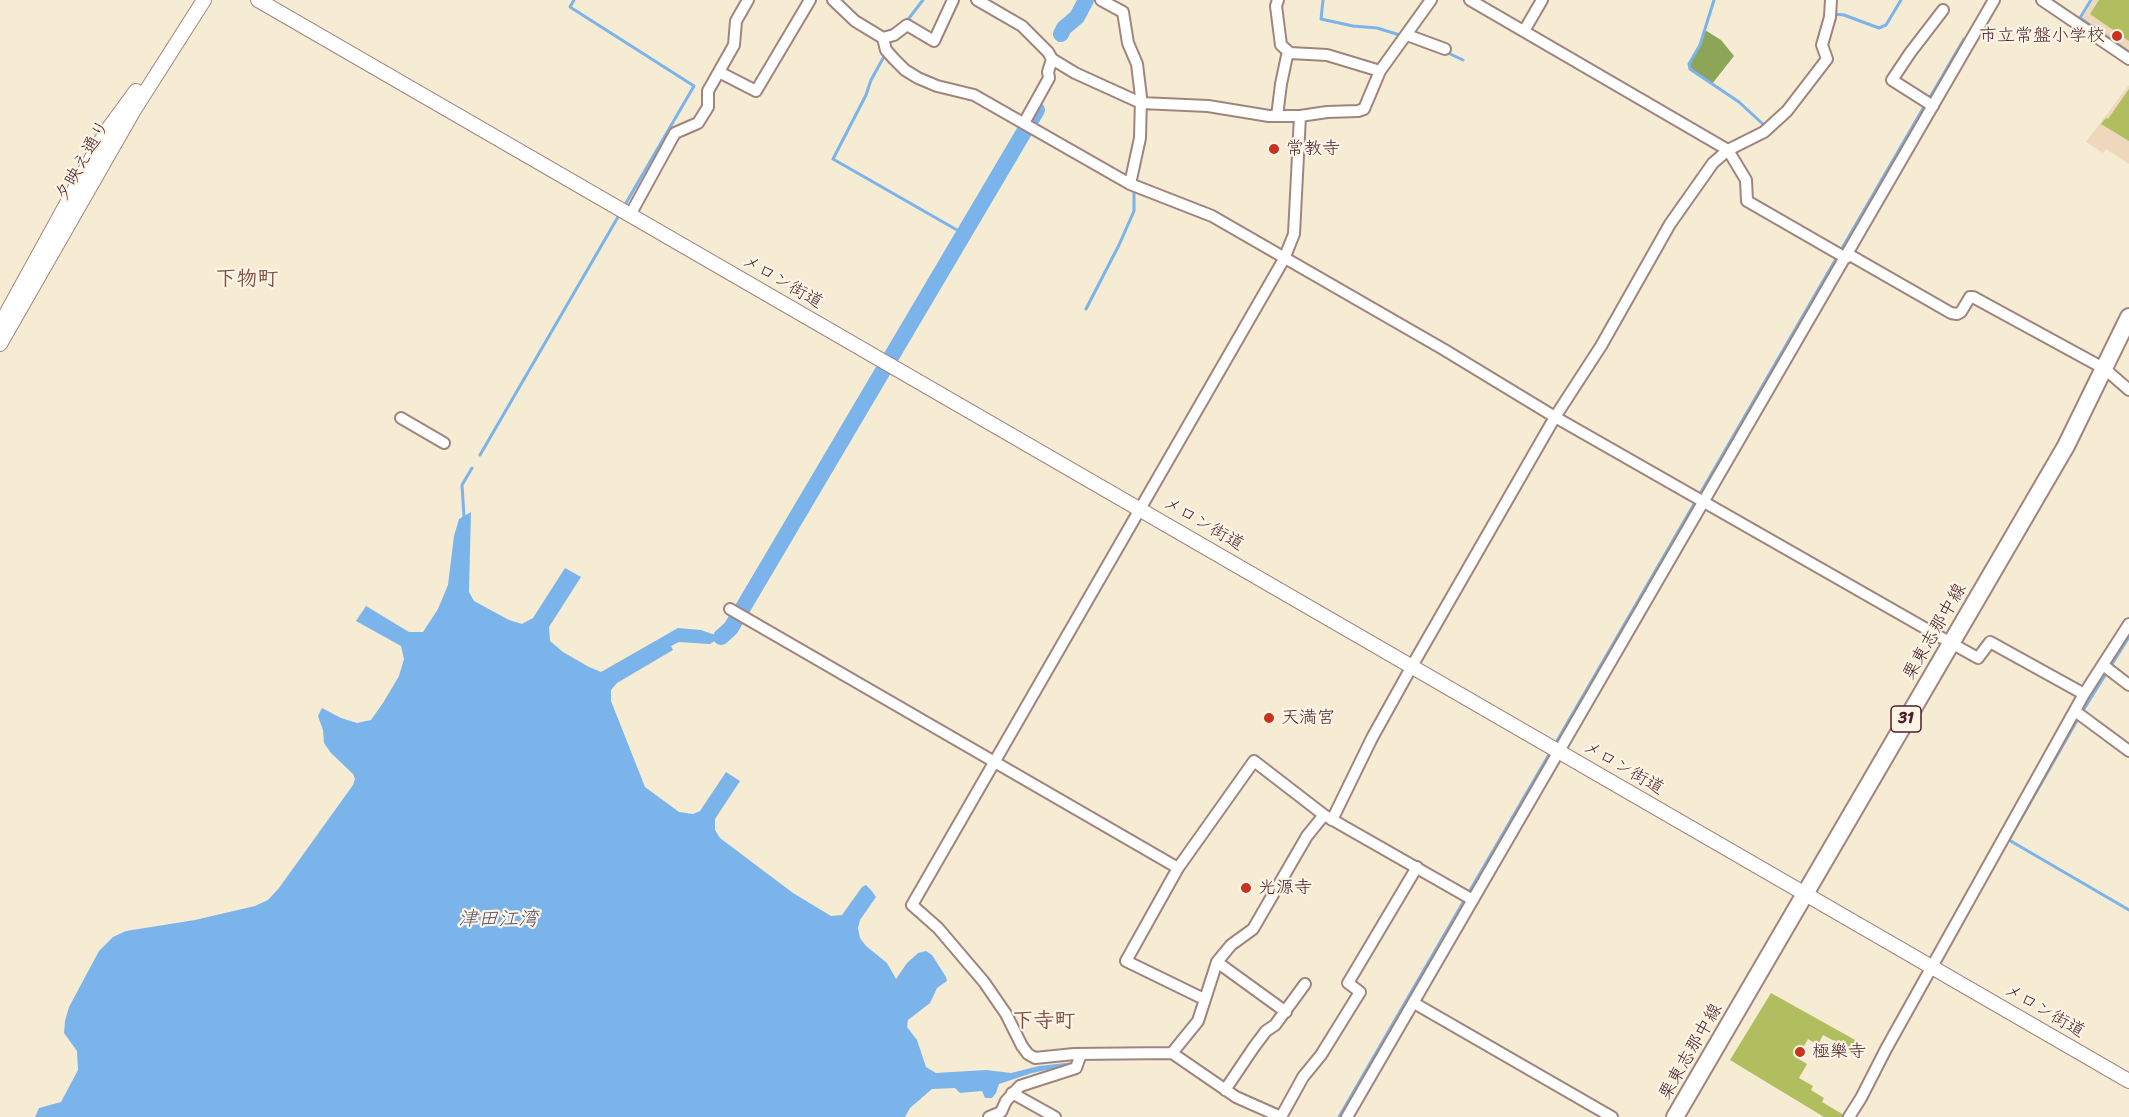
<!DOCTYPE html>
<html>
<head>
<meta charset="utf-8">
<style>
	body { margin:0 }
	canvas { display:block; background:#f6ebd3 }
</style>
</head>
<body>
<canvas width="2129" height="1117"></canvas>
<script>
const g = document.querySelector('canvas').getContext('2d');
g.lineJoin = 'round';
function fillPath(path, color) { g.fillStyle = color; g.fill(path, 'evenodd'); }
const poly = rows => new Path2D(rows.map(r => 'M' + r).join(''));
function strokePath(path, color, width, dash) { g.strokeStyle = color; g.lineWidth = width; g.lineCap = dash ? 'butt' : 'round'; g.setLineDash(dash || []); g.stroke(path); }
function write(font, color, halo, rows, align = 'center') {
  g.font = font + ' Sriracha,"Klee One",sans-serif'; g.lineWidth = 4.5; g.setLineDash([]); g.textBaseline = 'middle'; g.strokeStyle = halo; g.fillStyle = color; for (const [text, x, y, turn = 0] of rows) {
    g.save(); g.translate(x, y); g.rotate((+turn || 0) * Math.PI / 180); g.textAlign = isNaN(turn) ? turn : align; if (halo) g.strokeText(text, 0, 0); g.fillText(text, 0, 0); g.restore();
  }
}
const built = poly([
	[2093,0,2129,0,2129,52,2082,20],
	[2129,85,2129,164,2106,149,2103,153,2086,142]
]);
const green = poly([
	[2099,0,2129,0,2129,41,2090,14],
	[2129,89,2129,141,2101,124,2106,118,2108,119],
	[1771,993,1857,1041,1851,1050,1823,1035,1818,1045,1808,1039,1797,1058,1807,1064,1799,1078,1813,1086,1811,1090,1824,1098,1822,1102,1844,1115,1843,1117,1824,1117,1730,1060]
]);
const forest = poly([
	[1705,30,1721,40,1734,56,1712,84,1691,69,1690,64,1700,46]
]);
const water = poly([
	[471,512,469,592,474,601,509,620,522,624,533,618,565,568,581,577,549,627,550,641,563,652,589,667,601,672,678,628,701,630,721,637,710,644,679,642,671,646,673,650,617,683,611,690,611,701,645,787,679,812,693,814,700,811,726,772,740,781,715,819,715,830,720,838,793,893,831,916,842,915,862,887,866,885,871,890,876,897,860,920,858,928,860,938,866,946,887,963,896,979,907,963,918,953,926,951,932,955,946,977,947,981,937,988,930,1003,908,1020,907,1027,917,1040,926,1067,936,1073,986,1070,1011,1073,1039,1066,1074,1062,1075,1064,1032,1073,999,1084,996,1093,992,1098,985,1098,982,1091,960,1093,955,1088,932,1089,910,1108,905,1117,35,1117,39,1108,61,1102,78,1070,77,1051,64,1033,65,1021,69,1007,99,951,113,937,126,931,195,920,255,906,268,900,279,888,353,785,355,779,353,774,331,753,324,743,323,730,318,716,322,708,341,718,357,723,371,720,383,703,399,676,404,659,401,646,356,621,366,606,409,632,423,632,438,609,448,585,454,536,459,519]
]);
const stream = poly([
	[574,0,570,7,694,86,626,203],
	[1323,0,1321,19,1353,26,1377,28,1403,36],
	[1714,0,1700,45,1689,64,1690,69,1739,102,1765,126],
	[2091,0,2080,18,2129,52],
	[1834,14,1844,15,1879,28,1886,25,1901,0],
	[906,22,923,0],
	[1446,52,1463,60],
	[886,53,871,80,866,95,833,159,964,234],
	[1929,99,1964,39],
	[1663,225,1681,199],
	[1086,309,1119,245,1134,211,1134,188],
	[480,455,618,217],
	[464,517,462,485,472,468],
	[2082,712,2129,637],
	[2079,717,2009,840,2129,910],
	[1554,746,1925,105],
	[1468,894,1551,751],
	[1339,1117,1465,899]
]);
const river = poly([
	[1061,34,1064,28,1077,17,1086,0],
	[721,637,731,628,1037,110]
]);
const street = poly([
	[833,0,855,21,883,38,894,35,907,25,934,41,953,0],
	[977,0,1022,26,1048,52,1052,59,1075,73,1141,103,1208,106,1269,116,1300,116,1327,112,1358,111,1364,109,1380,71,1431,0],
	[1101,0,1123,12,1128,43,1137,64,1141,97,1140,138,1130,184],
	[1278,0,1276,6,1281,45,1290,53,1327,55,1380,71],
	[1470,0,1728,150,1746,180,1747,201,1846,258],
	[2042,0,2129,59],
	[1524,31,1542,0],
	[1407,35,1445,49],
	[883,38,886,50,894,59,905,70,918,78,937,86,974,95,1130,184,1212,216,1443,349,1555,417,1951,643,1978,658,1990,642,2084,694],
	[719,72,756,91,810,0],
	[1933,106,1892,80,1910,53,1943,10],
	[1277,116,1281,84,1288,51],
	[1024,123,1049,78,1048,72,1052,59],
	[630,215,675,133,698,123,708,107,708,91,734,45,736,21,748,0],
	[1848,254,1951,313,1957,314,1961,312,1970,297,1973,297,2105,369,2129,390],
	[401,418,444,443],
	[730,609,1178,868],
	[2103,665,2129,685],
	[2075,711,2129,751],
	[1332,820,1372,738,1412,666,1555,417,1601,346,1670,224,1713,163,1728,150,1764,132,1787,111,1827,59,1822,45,1830,17,1831,0],
	[1217,962,1286,1012],
	[1204,999,1126,961,1178,868,1254,761,1324,815,1473,900],
	[1414,1003,1612,1117],
	[1172,1053,1198,1021,1217,962,1231,945,1253,929,1307,836,1324,815],
	[1225,1090,1254,1047,1266,1031,1275,1025,1305,984],
	[1012,1093,1055,1117],
	[989,1117,1001,1112,1006,1101,1020,1086,1076,1068,1081,1054],
	[1281,1117,1236,1097,1172,1053,1074,1054,1035,1058,1028,1054,1022,1046,1006,1014,984,982,938,928,912,905,1284,259,1294,234,1300,116],
	[1281,1117,1303,1077,1321,1055,1360,992,1348,983,1417,867],
	[1347,1117,1994,0],
	[1849,1117,1861,1098,1886,1049,2084,694,2129,624]
]);
const secondary = poly([
	[258,0,2129,1081],
	[0,325,106,132,136,91],
	[0,344,134,110,204,0]
]);
const primary = poly([
	[1675,1117,2066,446,2129,317]
]);
const markers = [
	[2117,36,6,"#c8321e"],
	[1274,149,6,"#c8321e"],
	[1269,718,6,"#c8321e"],
	[1246,888,6,"#c8321e"],
	[1800,1052,6,"#c8321e"]
];
const shields = [
	[1906,719,30]
];
const shieldNames = [
	["31",1906,719]
];
const poiNames = [
	["市立常盤小学校",2105,36,"right"],
	["常教寺",1286,149],
	["天満宮",1281,718],
	["光源寺",1258,888],
	["極樂寺",1812,1052]
];
const streetNames = [
	["夕映え通り",83,161,-60],
	["メロン街道",782,282,30],
	["メロン街道",1203,524,30],
	["栗東志那中線",1935,632,-60],
	["メロン街道",1623,768,30],
	["メロン街道",2044,1011,30],
	["栗東志那中線",1691,1052,-60]
];
const waterNames = [
	["津田江湾",498,920]
];
const quarterNames = [
	["下物町",247,280],
	["下寺町",1044,1022]
];
fillPath(built, '#eed7bb');
fillPath(green, '#b1be60');
fillPath(forest, '#8ca556');
fillPath(water, '#7bb4eb');
strokePath(stream, '#7bb4eb', 3);
strokePath(river, '#7bb4eb', 16);
strokePath(street, '#a0857f', 14);
strokePath(secondary, '#a0857f', 16);
strokePath(primary, '#a0857f', 20);
strokePath(street, '#fff', 10);
strokePath(secondary, '#fff', 14);
strokePath(primary, '#fff', 16);
for (const [x, y, r, color] of markers) { const dot = new Path2D(); dot.arc(x, y, r, 0, 2 * Math.PI); g.fillStyle = color; g.fill(dot); strokePath(dot, '#fcf5e5', 2); }
for (const [x, y, w] of shields) { const box = new Path2D(); box.roundRect(x - w / 2, y - 13, w, 26, 4.5); g.fillStyle = '#fcf5e5'; g.fill(box); strokePath(box, '#4a1f2b', 1.5); }
write('bold 16px', '#4a1f2b', null, shieldNames);
write('18px', '#4a1f2b', '#fcf5e5', poiNames, 'left');
write('18px', '#4a1f2b', '#fcf5e5', streetNames);
write('italic 20px', '#5b536e', '#fcf5e5', waterNames);
write('bold 21px', '#804f46', '#fcf5e5', quarterNames);
</script>
</body>
</html>
